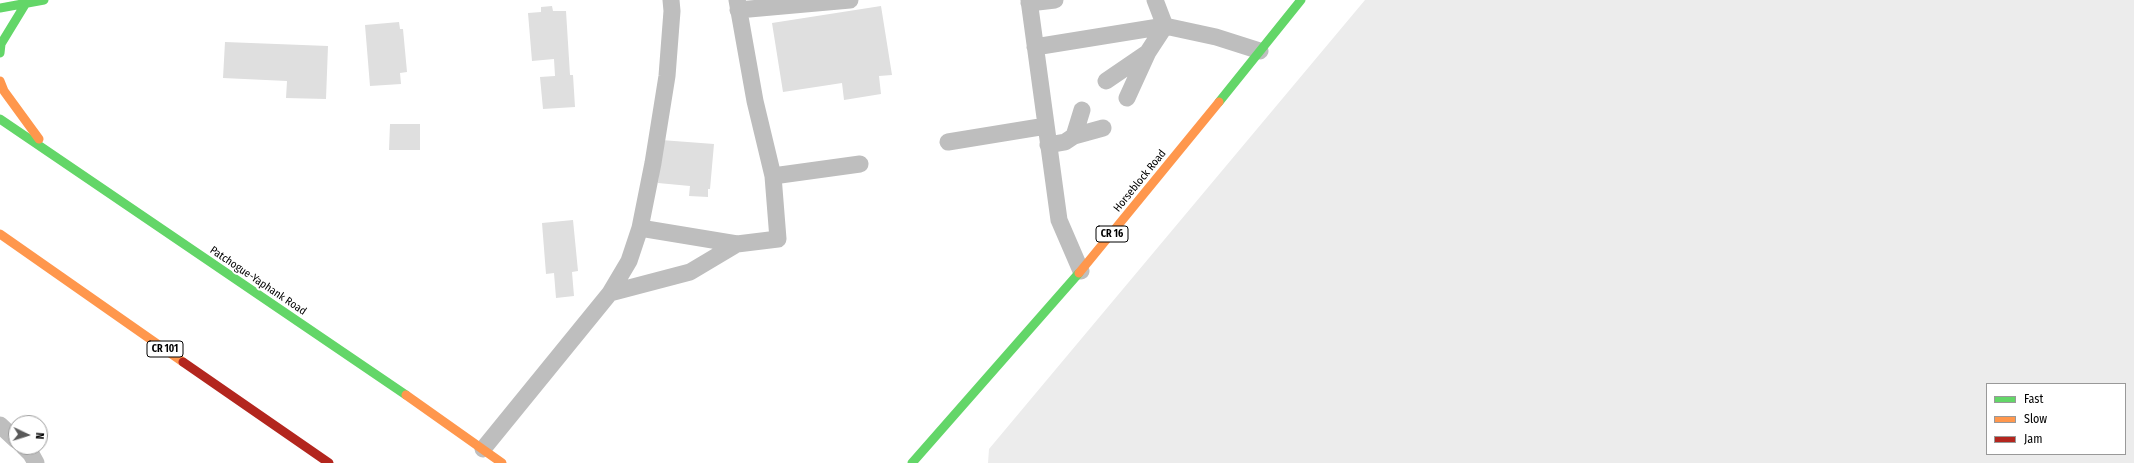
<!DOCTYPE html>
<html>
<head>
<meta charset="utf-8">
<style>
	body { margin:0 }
	#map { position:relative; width:2134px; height:463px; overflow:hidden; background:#fff; font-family:"Fira Sans Condensed",sans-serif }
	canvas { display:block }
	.legend { position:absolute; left:1986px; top:383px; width:140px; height:72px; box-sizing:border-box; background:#fff; border:1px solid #999; margin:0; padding:5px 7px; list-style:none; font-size:12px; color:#000 }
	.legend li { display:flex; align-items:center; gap:8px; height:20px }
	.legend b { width:20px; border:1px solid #999 }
	.north { position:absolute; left:8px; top:415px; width:40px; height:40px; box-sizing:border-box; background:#fff; border:1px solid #999; border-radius:50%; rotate:94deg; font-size:11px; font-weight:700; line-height:16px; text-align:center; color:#000 }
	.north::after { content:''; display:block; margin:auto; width:14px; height:18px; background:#595959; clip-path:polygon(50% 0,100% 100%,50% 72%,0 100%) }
</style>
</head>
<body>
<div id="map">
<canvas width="2134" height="463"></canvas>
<ul class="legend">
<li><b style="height:5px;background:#63d668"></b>Fast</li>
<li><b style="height:5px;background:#ff974d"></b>Slow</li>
<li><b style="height:5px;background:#b3261e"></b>Jam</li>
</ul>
<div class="north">N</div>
</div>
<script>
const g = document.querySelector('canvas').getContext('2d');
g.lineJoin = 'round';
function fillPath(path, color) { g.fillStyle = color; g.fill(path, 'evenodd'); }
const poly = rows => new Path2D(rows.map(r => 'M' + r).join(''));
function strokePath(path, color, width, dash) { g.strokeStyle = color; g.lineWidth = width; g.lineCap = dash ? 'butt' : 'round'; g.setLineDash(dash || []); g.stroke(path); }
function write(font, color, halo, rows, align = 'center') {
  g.font = font + ' "Fira Sans Condensed",sans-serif'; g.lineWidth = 4; g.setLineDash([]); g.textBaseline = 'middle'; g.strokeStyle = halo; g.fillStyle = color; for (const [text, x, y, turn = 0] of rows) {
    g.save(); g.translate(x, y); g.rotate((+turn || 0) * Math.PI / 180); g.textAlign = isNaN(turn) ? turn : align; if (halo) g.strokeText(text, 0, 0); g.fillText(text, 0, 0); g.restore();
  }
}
const green = poly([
	[1365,0,2134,0,2134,463,988,463,989,449],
	[1987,384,2125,384,2125,454,1987,454]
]);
const building = poly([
	[552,6,553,11,566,11,570,75,573,75,575,107,543,109,540,77,555,76,554,59,532,61,528,13,541,12,541,7],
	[881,6,892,75,879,76,881,94,844,100,842,83,783,92,772,23],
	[399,22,400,29,403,29,407,72,400,73,401,84,370,86,365,25],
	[225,42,328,46,326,99,286,98,287,81,223,78],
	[390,124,420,124,420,150,389,150],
	[661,140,714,144,710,189,708,189,708,197,689,196,690,186,658,183],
	[573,220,578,271,572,272,574,296,556,298,554,273,546,274,542,223]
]);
const lane = poly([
	[1029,0,1059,220,1081,271],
	[1155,0,1165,26],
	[1029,3,1055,0],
	[738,10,850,0],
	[1035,47,1165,26,1216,37,1260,51],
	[1106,81,1147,53],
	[1127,98,1148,52,1165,26],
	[1082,110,1074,136,1103,128],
	[948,142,1046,126],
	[1048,145,1065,142,1074,136],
	[773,176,860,164],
	[640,228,737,244,778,239,773,176,755,101,737,0],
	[610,293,690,272,737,244],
	[0,425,16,440],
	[24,447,31,454,36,463],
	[483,449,610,293,629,261,640,228,653,163,667,76,672,11,671,0]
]);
const fast = poly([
	[0,8,44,0],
	[0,53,1,44,26,3],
	[1219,102,1301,0],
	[0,119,406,395],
	[912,463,1079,273]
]);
const slow = poly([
	[0,81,4,91,39,139],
	[0,234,183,362],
	[1079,273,1219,102],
	[406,395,502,463]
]);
const jam = poly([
	[183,362,329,463]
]);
const shields = [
	[1112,234,32],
	[165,349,36]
];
const shieldNames = [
	["CR 16",1112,234],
	["CR 101",165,349]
];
const streetNames = [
	["Horseblock Road",1140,181,-51],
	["Patchogue-Yaphank Road",258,281,34]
];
fillPath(green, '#ececec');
fillPath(building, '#dfdfdf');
strokePath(lane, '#bebebe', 17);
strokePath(fast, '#63d668', 9);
strokePath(slow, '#ff974d', 9);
strokePath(jam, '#b3261e', 9);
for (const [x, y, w] of shields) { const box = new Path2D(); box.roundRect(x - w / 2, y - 8, w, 16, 3); g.fillStyle = '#fff'; g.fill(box); strokePath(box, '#000', 1); }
write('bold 10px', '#000', null, shieldNames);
write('11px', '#000', '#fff', streetNames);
</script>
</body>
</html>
